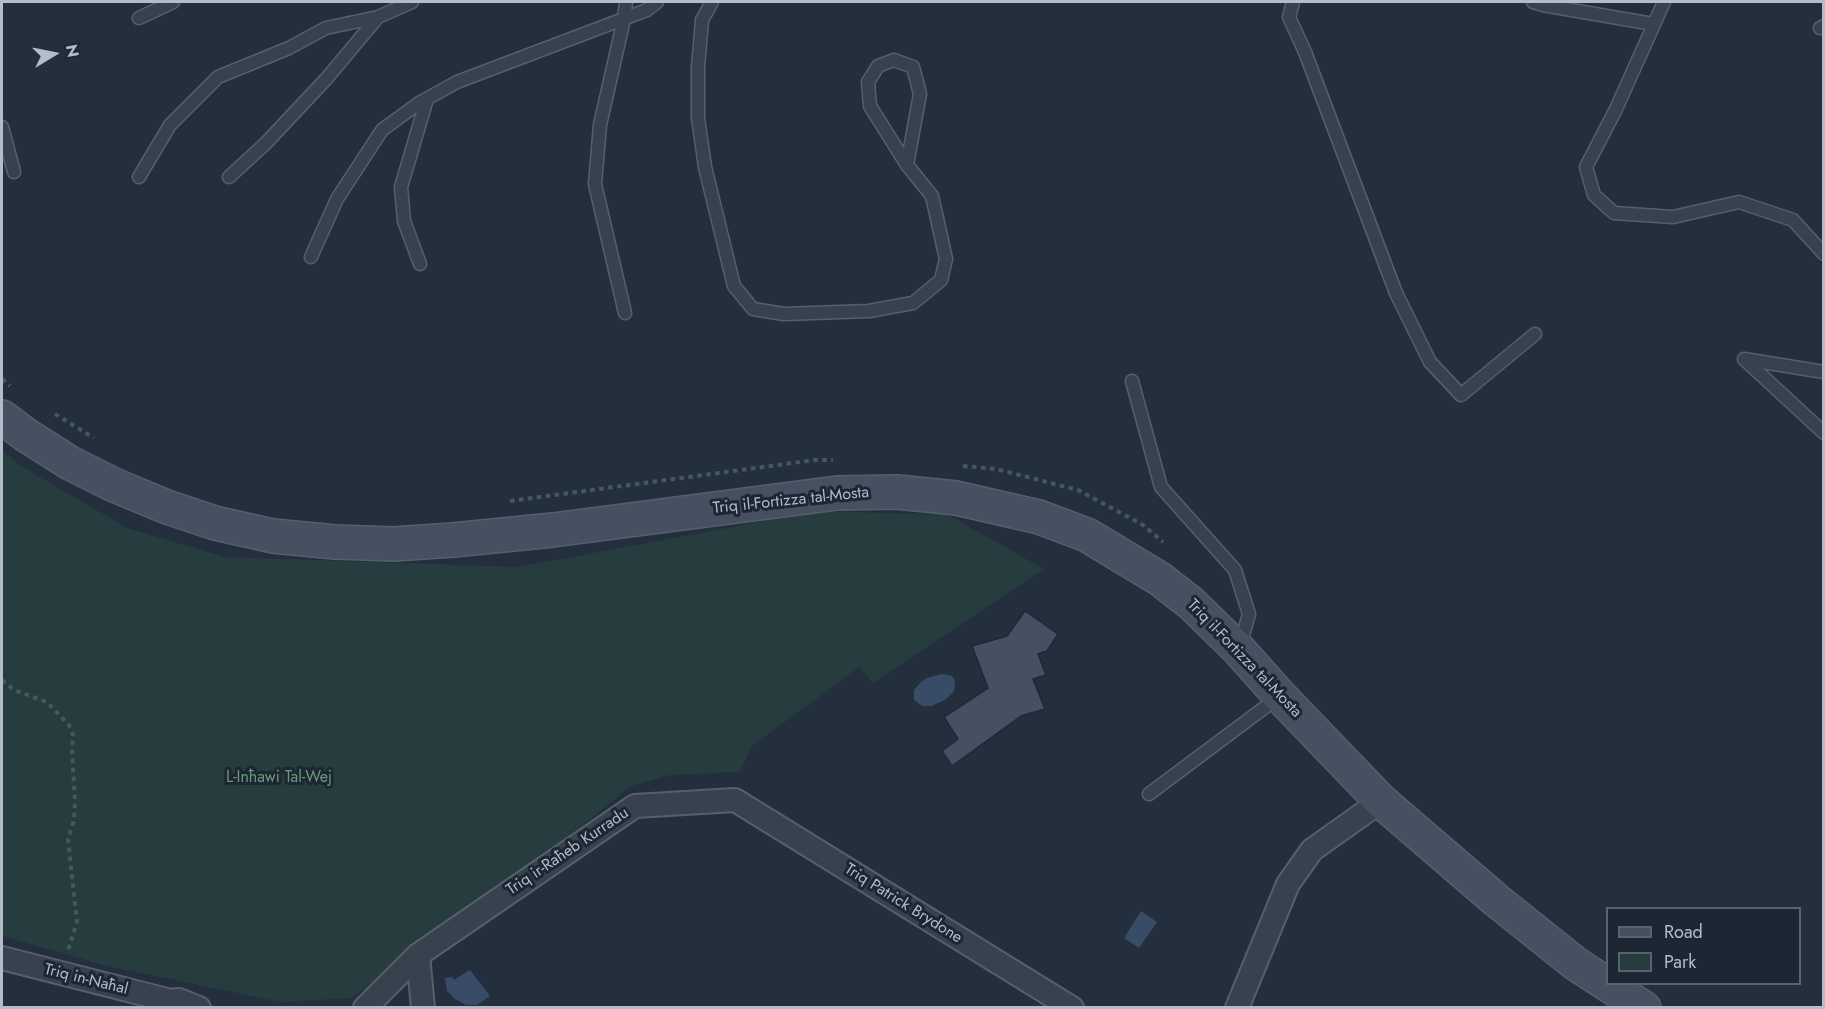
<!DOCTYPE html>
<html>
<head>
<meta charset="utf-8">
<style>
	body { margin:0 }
	#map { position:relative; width:1825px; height:1009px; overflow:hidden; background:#242f3e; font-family:Jost,sans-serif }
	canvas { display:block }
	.frame { position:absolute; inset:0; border:3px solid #b4bcc9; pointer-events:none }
	.legend { position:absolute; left:1606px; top:907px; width:195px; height:78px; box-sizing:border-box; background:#1d2633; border:2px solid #59626f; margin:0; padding:8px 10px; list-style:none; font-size:18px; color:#b4bcc9 }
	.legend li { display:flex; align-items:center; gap:12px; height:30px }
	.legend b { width:30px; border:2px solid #59626f }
	.north { position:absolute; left:24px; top:24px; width:60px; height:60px; -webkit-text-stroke:4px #1d2633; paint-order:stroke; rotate:80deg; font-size:16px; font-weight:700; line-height:24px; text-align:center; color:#b4bcc9 }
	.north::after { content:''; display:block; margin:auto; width:21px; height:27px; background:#b4bcc9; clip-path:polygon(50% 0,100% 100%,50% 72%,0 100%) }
</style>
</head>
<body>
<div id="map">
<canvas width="1825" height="1009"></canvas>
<div class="frame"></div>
<ul class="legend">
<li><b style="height:8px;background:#465061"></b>Road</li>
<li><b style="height:16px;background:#263c3f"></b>Park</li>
</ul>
<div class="north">N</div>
</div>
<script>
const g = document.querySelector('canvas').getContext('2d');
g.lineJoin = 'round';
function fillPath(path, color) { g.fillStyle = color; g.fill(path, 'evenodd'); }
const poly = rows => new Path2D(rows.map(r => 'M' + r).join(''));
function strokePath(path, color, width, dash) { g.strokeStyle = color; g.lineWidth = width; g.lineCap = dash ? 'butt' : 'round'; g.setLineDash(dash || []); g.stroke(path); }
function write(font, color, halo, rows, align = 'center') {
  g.font = font + ' Jost,sans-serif'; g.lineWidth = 6; g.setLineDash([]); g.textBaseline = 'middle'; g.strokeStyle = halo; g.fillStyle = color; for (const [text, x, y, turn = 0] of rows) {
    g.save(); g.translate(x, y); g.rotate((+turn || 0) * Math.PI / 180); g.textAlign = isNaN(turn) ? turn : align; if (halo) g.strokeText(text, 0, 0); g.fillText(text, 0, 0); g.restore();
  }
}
const green = poly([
	[2,450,21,466,127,528,225,557,518,567,818,511,948,515,1044,569,873,683,859,667,752,746,740,772,670,775,631,786,593,817,473,908,352,998,281,1002,107,966,2,936]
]);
const water = poly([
	[941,674,950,675,954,678,955,686,954,691,945,700,931,706,922,706,914,700,914,690,921,682,927,678],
	[1141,911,1157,922,1139,948,1124,938],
	[470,970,490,996,477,1005,466,1005,455,999,447,991,445,978,452,977,454,980]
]);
const building = poly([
	[1025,611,1058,634,1047,651,1038,654,1046,675,1033,679,1045,709,1021,716,952,766,942,751,958,739,944,717,988,688,972,646,1007,636,1025,611]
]);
const path = poly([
	[2,379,10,386],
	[55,414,94,438],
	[963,466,996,469,1078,490,1143,525,1163,542],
	[510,501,815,460,833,460],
	[2,680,14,690,47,702,69,725,73,735,72,751,75,801,74,820,68,839,77,922,68,950]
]);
const service = poly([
	[712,2,702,20,698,67,698,118,705,167,734,286,753,309,784,314,869,311,913,303,941,280,946,259,932,196,907,165,870,106,868,82,878,66,894,60,913,67,920,94,907,165],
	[1293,2,1289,17,1305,52,1396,293,1430,362,1461,395,1535,334],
	[1533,2,1543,5,1653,24],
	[1664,2,1616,109,1586,167,1594,195,1614,213,1673,217,1739,202,1793,220,1824,254],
	[139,18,173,2],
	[1820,28,1824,26],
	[2,127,14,172],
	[139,177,170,125,218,77,289,48,326,28,378,17,412,2],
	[229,177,266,143,327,78,378,17],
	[311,257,337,199,382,130,419,103,457,82,647,10,657,2],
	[420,264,404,221,401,187,427,99],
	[625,313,595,184,600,125,624,19,626,2],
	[1824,372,1744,359,1824,433],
	[1132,381,1161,487,1235,570,1249,614,1240,646],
	[1149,794,1280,696]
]);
const minor = poly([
	[418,955,423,1008],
	[2,958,171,1001,179,1000,199,1008],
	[365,1008,418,955,635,806,735,800,1072,1008],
	[1237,1008,1288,884,1312,850,1381,801]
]);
const secondary = poly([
	[2,417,26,435,70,463,114,485,167,507,215,523,273,536,335,542,394,544,453,540,553,530,837,493,897,492,956,498,1039,517,1087,535,1160,579,1192,604,1239,650,1280,696,1381,801,1496,900,1576,964,1644,1008]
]);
const streetNames = [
	["Triq il-Fortizza tal-Mosta",791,501,-6],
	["Triq il-Fortizza tal-Mosta",1244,659,46],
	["Triq ir-Raħeb Kurradu",568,852,-34],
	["Triq Patrick Brydone",903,904,32],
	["Triq in-Naħal",86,980,14]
];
const parkNames = [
	["L-Inħawi Tal-Wej",279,778]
];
fillPath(green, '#263c3f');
fillPath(water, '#394c67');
fillPath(building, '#455162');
strokePath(building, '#1f2835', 1.5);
strokePath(service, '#565f6c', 15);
strokePath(minor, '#565f6c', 26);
strokePath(secondary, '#565f6c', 36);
strokePath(path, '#44595c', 4, [4.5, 4.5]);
strokePath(service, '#38414e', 12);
strokePath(minor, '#38414e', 22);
strokePath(secondary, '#465061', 33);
write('16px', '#b4bcc9', '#1d2633', streetNames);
write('16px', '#6b9a76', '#1d2633', parkNames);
</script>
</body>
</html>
